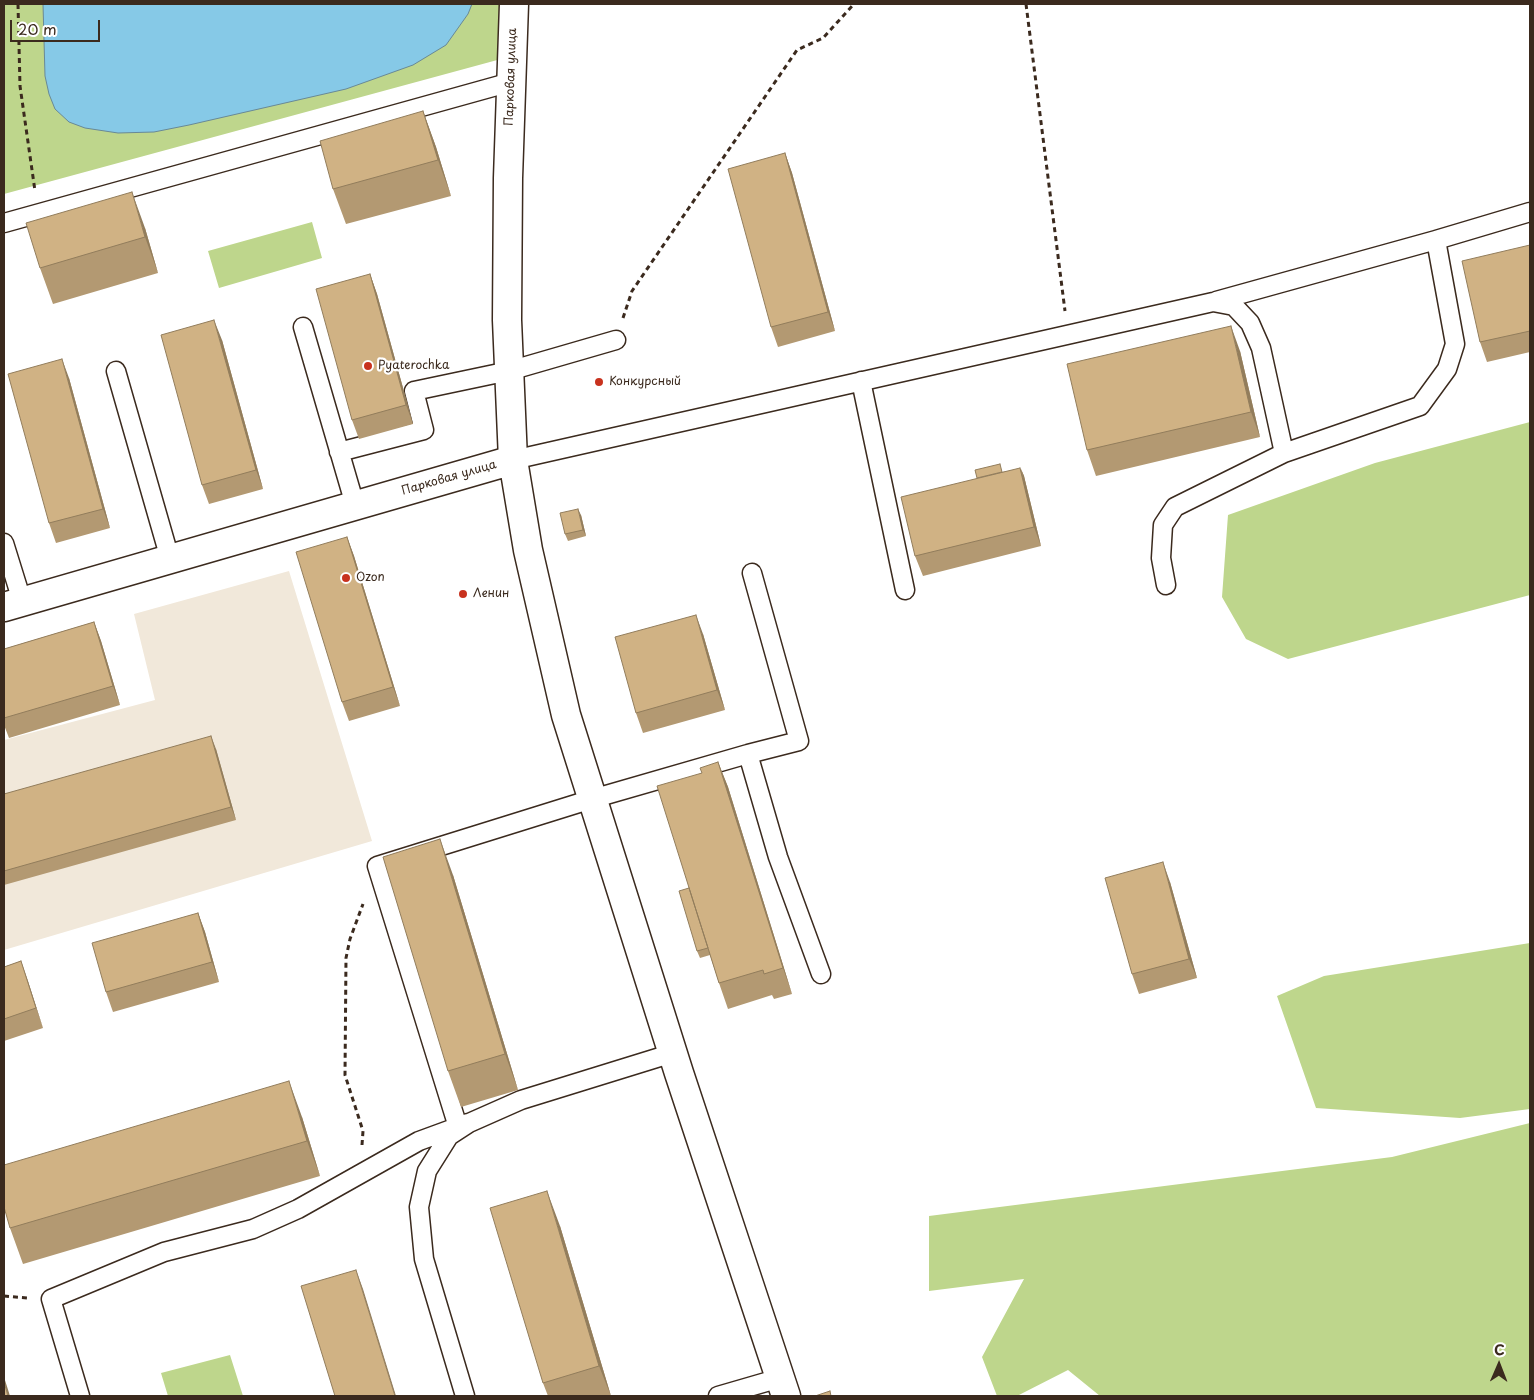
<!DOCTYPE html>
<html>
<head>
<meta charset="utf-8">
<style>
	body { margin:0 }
	#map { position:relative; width:1534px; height:1400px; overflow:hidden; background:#fff; font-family:"Playpen Sans",sans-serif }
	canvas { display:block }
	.frame { position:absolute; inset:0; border:5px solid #3b2a1e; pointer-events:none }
	.north { position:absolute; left:1474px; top:1340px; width:50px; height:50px; -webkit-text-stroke:4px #fff; paint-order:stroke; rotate:1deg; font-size:14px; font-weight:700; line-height:20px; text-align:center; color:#3b2a1e }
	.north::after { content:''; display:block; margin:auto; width:18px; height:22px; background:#3b2a1e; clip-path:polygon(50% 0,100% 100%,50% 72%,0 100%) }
	.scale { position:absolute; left:10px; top:20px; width:90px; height:22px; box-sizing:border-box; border:2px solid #3b2a1e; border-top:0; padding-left:6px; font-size:15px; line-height:18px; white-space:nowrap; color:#3b2a1e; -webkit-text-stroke:4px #fff; paint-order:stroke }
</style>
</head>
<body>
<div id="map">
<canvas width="1534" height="1400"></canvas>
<div class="frame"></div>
<div class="north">С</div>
<div class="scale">20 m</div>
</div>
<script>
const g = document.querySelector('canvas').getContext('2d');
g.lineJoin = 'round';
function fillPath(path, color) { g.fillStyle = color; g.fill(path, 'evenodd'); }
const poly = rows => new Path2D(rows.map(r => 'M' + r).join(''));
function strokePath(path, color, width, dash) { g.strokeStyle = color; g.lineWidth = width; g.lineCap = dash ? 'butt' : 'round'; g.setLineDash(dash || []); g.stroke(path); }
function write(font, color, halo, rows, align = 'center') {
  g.font = font + ' "Playpen Sans",sans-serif'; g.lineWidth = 4.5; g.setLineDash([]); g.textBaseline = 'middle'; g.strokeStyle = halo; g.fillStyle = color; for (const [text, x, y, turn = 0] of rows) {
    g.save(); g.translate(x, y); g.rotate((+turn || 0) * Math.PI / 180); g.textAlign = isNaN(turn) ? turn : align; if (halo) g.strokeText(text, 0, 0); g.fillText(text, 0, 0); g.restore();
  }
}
const built = poly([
	[289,571,372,841,4,950,4,740,155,700,134,614]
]);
const green = poly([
	[4,4,501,4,501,59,4,194],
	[312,222,322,258,219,288,208,251],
	[1530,422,1530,595,1288,659,1246,639,1222,597,1228,515,1375,463],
	[1530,943,1530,1109,1460,1118,1316,1108,1277,996,1324,976],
	[1530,1123,1530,1396,1100,1396,1068,1370,1017,1396,997,1396,982,1357,1024,1279,929,1291,929,1216,1392,1157],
	[230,1355,243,1396,168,1396,161,1373]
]);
const water = poly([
	[43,4,472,4,468,14,446,45,413,65,346,89,189,125,154,132,118,133,85,128,69,122,55,109,49,94,45,76,43,4]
]);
const path = poly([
	[18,4,20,86,35,191],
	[1026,4,1065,311],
	[623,318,632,291,797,50,823,38,854,4],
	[362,1145,363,1131,345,1075,346,958,350,939,363,904],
	[4,1296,28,1298]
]);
const service = poly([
	[4,223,511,82],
	[1216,301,1436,240],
	[303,327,355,505],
	[116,371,170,559],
	[861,381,905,590],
	[339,452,424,430,414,391,509,371,616,340],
	[513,460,1213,302,1234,306,1250,323,1261,348,1284,453],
	[4,543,22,601],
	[1166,585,1161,558,1163,525,1175,507,1284,453,1420,406,1447,369,1455,344,1436,240,1530,212],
	[748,754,778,857,821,974],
	[458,1127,377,866,592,799,748,754,799,741,752,573],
	[80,1396,51,1299,164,1252,253,1229,298,1209,419,1141,468,1123],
	[465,1396,424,1259,419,1207,427,1171,449,1136,469,1123,521,1100,673,1053],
	[718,1396,780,1378]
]);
const minor = poly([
	[4,607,513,460,528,550,566,715,679,1073,786,1396]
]);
const tertiary = poly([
	[513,460,507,320,508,178,514,4]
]);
const wall = poly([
	[423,111,436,147,451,196,346,224,333,189],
	[785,153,792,173,835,331,778,347,771,327],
	[145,228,158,273,53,304,40,268],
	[1530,245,1530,352,1487,362,1480,342],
	[370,274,377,294,413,424,359,439,352,420],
	[222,340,263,489,209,504,202,485],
	[1240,351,1260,437,1096,476,1087,450],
	[69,378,110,528,56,543,49,523],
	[1021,469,1024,476,1041,546,923,576,915,556,1002,472],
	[581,515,586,536,568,541,565,534],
	[347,537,354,556,400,706,349,721,342,702],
	[94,622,101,641,120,705,9,738,4,725,4,649],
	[703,634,725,710,643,733,636,713],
	[216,749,236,820,4,885,4,794],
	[718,762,728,787,792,994,774,999,772,995,728,1009,719,983,710,955,700,958,697,951,689,888,702,773],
	[453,875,518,1090,461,1107,448,1071],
	[1170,882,1197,978,1139,994,1132,974],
	[198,913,205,932,219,982,113,1012,106,992],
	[21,961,43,1028,4,1041,4,967],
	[302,1117,320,1176,23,1264,10,1228],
	[560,1226,611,1396,548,1396,543,1383]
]);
const shadedWall = poly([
	[423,111,436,147,451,196,438,160],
	[785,153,792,173,835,331,828,312],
	[132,192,145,228,158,273,145,237],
	[370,274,377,294,413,424,406,405],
	[214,320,222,340,263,489,256,470],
	[1231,326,1240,351,1260,437,1251,412],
	[62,359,69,378,110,528,103,509],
	[1020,468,1024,480,1021,469,1024,476,1041,546,1034,527],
	[578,509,581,515,586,536,583,530],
	[347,537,354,556,400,706,393,687],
	[696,615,703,634,725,710,717,690],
	[94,622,101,641,120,705,113,686],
	[211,736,216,749,236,820,231,807],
	[718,762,728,787,792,994,783,968],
	[440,839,453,875,518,1090,505,1054],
	[1163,862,1170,882,1197,978,1189,959],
	[198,913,205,932,219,982,212,962],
	[21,961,28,981,43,1028,36,1008],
	[289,1081,302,1117,320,1176,307,1141],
	[547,1191,560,1226,611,1396,599,1366],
	[356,1270,363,1289,396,1396,395,1396],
	[4,1377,10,1396,8,1396,4,1382]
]);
const building = poly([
	[423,111,438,160,333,189,320,141,423,111],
	[785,153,828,312,771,327,728,169,785,153],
	[132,192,145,237,40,268,26,223,132,192],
	[1530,245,1530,331,1480,342,1462,261,1530,245],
	[370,274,406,405,352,420,316,289,370,274],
	[214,320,256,470,202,485,161,335,214,320],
	[1231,326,1251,412,1087,450,1067,364,1231,326],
	[62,359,103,509,49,523,8,374,62,359],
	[1000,464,1002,472,977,478,975,470,1000,464],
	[1020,468,1034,527,915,556,901,497,1020,468],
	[578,509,583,530,565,534,560,513,578,509],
	[347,537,393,687,342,702,296,552,347,537],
	[696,615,717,690,636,713,615,637,696,615],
	[94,622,113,686,4,718,4,649,94,622],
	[211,736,231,807,4,871,4,794,211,736],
	[718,762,783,968,764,974,763,970,719,983,657,786,702,773,700,768,718,762],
	[440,839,505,1054,448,1071,383,857,440,839],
	[1163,862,1189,959,1132,974,1105,878,1163,862],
	[689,888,708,948,697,951,679,891,689,888],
	[198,913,212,962,106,992,92,943,198,913],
	[21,961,36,1008,4,1019,4,967,21,961],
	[289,1081,307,1141,10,1228,4,1207,4,1165,289,1081],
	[547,1191,599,1366,543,1383,490,1208,547,1191],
	[356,1270,395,1396,335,1396,301,1286,356,1270],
	[4,1382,8,1396,4,1396,4,1382],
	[830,1391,831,1396,815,1396,830,1391]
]);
const markers = [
	[368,366,5,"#c8321e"],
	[599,382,5,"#c8321e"],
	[346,578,5,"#c8321e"],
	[463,594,5,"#c8321e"]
];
const streetNames = [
	["Парковая улица",511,77,-88],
	["Парковая улица",449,478,-16]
];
const poiNames = [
	["Pyaterochka",378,366],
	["Конкурсный",609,382],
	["Ozon",356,578],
	["Ленин",473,594]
];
fillPath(built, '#f1e8da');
fillPath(green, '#bed68c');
fillPath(water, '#86c9e7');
strokePath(water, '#688997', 1);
strokePath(service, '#3b2a1e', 21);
strokePath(minor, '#3b2a1e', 31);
strokePath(tertiary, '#3b2a1e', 31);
strokePath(path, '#3b2a1e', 3, [5, 4]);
strokePath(service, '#fff', 18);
strokePath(minor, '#fff', 28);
strokePath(tertiary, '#fff', 28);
fillPath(wall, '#b39972');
fillPath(shadedWall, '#927d5c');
fillPath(building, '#d0b284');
strokePath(building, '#927d5c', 1);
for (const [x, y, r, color] of markers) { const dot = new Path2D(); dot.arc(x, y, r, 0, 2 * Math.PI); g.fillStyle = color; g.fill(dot); strokePath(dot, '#fff', 2); }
write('12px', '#3b2a1e', '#fff', streetNames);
write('12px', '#3b2a1e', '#fff', poiNames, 'left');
</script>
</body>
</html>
